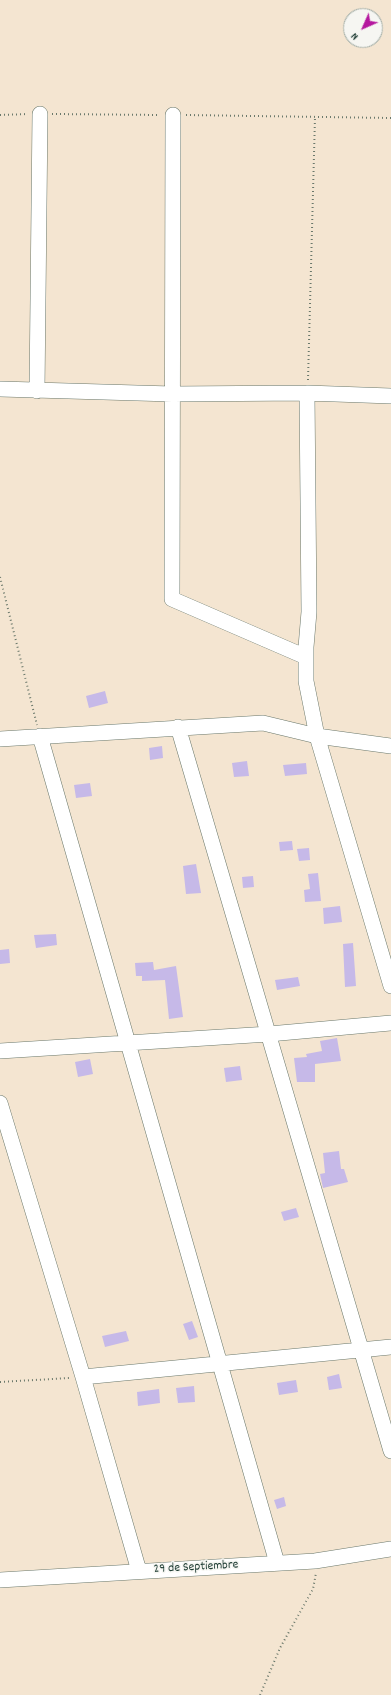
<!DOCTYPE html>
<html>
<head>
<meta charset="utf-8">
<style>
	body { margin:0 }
	#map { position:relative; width:391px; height:1695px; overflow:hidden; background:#f4e5d1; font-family:Dekko,sans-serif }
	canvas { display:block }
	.north { position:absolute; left:343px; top:8px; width:40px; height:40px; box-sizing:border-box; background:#f6f6f2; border:1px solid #a0aca6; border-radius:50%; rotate:225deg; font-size:11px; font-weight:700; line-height:16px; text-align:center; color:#1f3d34 }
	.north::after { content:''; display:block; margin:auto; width:14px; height:18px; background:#b5179e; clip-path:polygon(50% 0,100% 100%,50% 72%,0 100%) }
</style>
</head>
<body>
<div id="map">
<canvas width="391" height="1695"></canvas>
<div class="north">N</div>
</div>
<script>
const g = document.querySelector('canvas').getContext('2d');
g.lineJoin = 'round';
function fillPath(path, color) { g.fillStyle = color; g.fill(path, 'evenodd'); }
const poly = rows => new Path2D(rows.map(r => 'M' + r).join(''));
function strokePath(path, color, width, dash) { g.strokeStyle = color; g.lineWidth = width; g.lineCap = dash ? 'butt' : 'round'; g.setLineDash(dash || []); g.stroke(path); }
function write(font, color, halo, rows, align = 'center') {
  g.font = font + ' Dekko,sans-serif'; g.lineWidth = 3; g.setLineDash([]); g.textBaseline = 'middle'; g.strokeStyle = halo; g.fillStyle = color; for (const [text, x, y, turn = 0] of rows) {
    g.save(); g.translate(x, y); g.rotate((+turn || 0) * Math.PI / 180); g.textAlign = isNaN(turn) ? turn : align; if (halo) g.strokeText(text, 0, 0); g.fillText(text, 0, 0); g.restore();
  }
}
const building = poly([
	[105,691,108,703,89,708,86,696],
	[162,746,163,758,150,760,149,748],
	[247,761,249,776,234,777,232,763],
	[306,763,307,774,285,776,283,765],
	[90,783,92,796,76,798,74,785],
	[292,841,293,850,280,851,279,842],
	[309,848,310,860,299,861,297,849],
	[196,864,201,893,186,894,183,866],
	[318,873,321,901,305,902,304,890,310,889,308,874],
	[253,876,254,887,243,888,242,877],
	[340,906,342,922,324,924,323,908],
	[56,934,57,945,36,948,34,935],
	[353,943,356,986,345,987,343,944],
	[9,949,10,963,0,964,0,950],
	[153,962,154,970,176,966,183,1017,169,1019,165,980,142,981,142,976,136,976,135,963],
	[298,977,300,986,277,990,275,980],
	[337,1038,341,1061,315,1064,315,1082,297,1082,294,1058,307,1057,306,1054,322,1051,320,1041],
	[90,1059,93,1074,78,1077,75,1062],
	[240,1066,242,1080,226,1082,224,1068],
	[339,1151,341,1169,344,1169,348,1182,323,1188,320,1174,325,1173,323,1153],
	[296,1208,299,1217,284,1221,281,1212],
	[192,1321,198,1337,189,1340,183,1324],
	[126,1331,129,1341,105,1347,102,1336],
	[339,1374,342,1388,329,1390,327,1377],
	[296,1380,298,1392,279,1395,277,1383],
	[194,1386,195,1402,178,1403,176,1388],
	[159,1389,160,1403,138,1406,137,1392],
	[284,1497,286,1506,277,1509,274,1500]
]);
const path = poly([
	[52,114,160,115],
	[0,115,28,114],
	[186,115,391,118],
	[308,380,315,117],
	[0,577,37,725],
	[0,1382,69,1378],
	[260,1695,280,1648,313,1589,316,1573]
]);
const minor = poly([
	[173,115,172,599,306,657],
	[0,389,172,394,307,393,391,396],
	[37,391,40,114],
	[307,393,309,612,306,647,306,681,317,736,391,986],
	[178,727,391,1451],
	[40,736,277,1563],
	[0,739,263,723,317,736,391,746],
	[0,1051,269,1034,391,1023],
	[0,1103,83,1377,139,1571],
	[83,1377,391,1347],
	[0,1580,315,1561,391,1549]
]);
const streetNames = [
	["29 de Septiembre",196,1568,-3]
];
fillPath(building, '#c6b9e8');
strokePath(minor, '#6a786b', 16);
strokePath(path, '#6a786b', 2, [1, 3]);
strokePath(minor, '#fff', 15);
write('13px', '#1f3d34', '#f6f6f2', streetNames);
</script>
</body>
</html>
